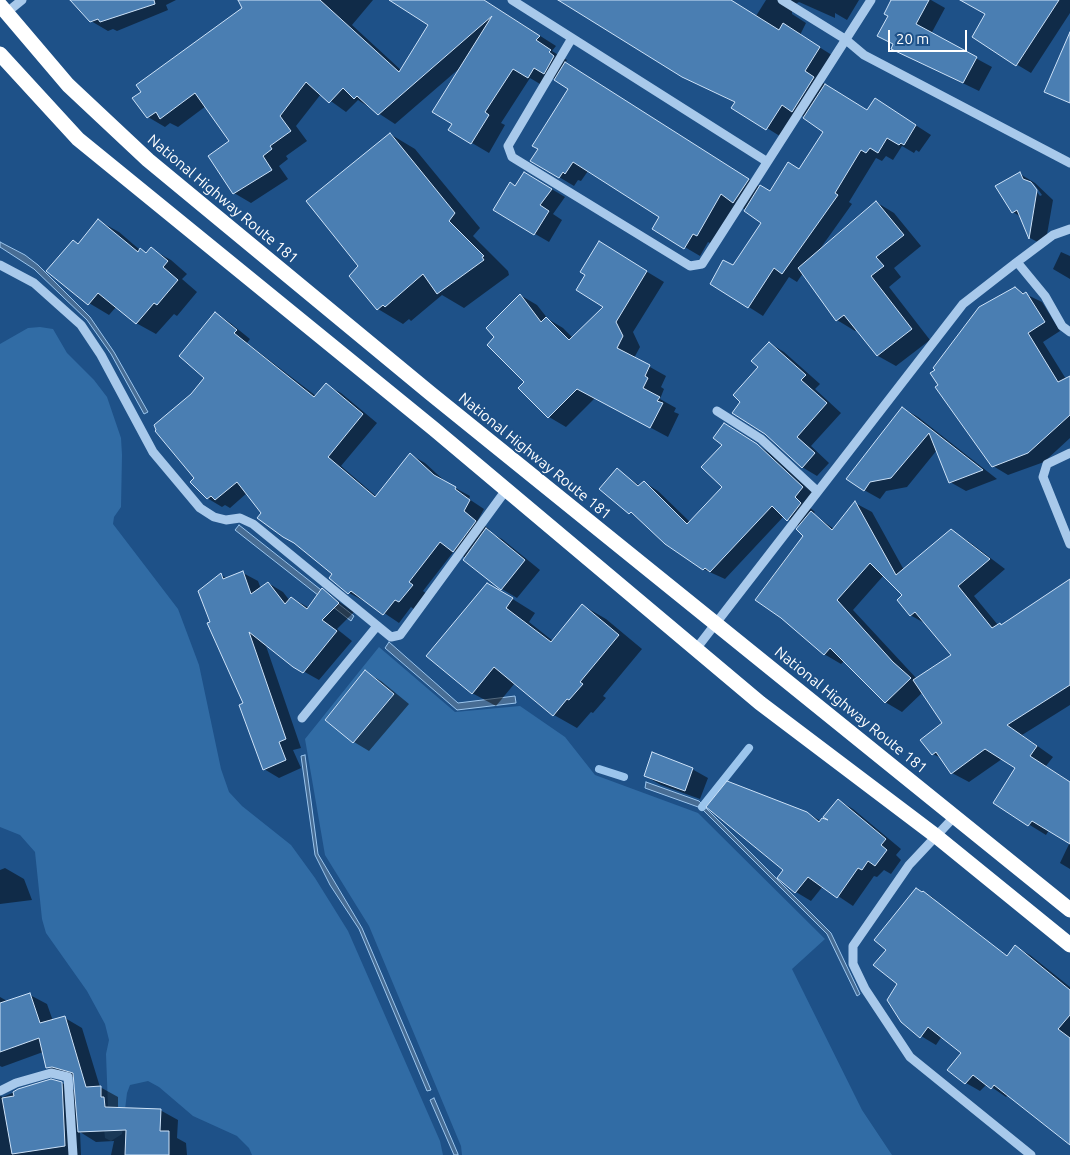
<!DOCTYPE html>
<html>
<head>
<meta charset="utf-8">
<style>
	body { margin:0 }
	#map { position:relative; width:1070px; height:1155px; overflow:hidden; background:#1e5188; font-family:Ubuntu,sans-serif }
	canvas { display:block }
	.scale { position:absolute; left:888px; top:30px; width:79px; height:22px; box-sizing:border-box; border:2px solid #fff; border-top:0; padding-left:6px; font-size:15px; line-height:18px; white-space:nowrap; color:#fff; -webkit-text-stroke:4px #1e5188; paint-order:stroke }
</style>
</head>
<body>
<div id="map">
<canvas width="1070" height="1155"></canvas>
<div class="scale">20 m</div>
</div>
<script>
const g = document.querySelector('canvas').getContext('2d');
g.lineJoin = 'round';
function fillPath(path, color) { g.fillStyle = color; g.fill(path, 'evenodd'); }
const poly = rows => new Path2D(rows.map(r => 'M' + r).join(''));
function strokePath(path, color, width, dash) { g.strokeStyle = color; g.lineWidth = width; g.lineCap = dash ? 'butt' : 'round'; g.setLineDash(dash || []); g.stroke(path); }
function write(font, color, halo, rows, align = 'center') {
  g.font = font + ' Ubuntu,sans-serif'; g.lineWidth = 4; g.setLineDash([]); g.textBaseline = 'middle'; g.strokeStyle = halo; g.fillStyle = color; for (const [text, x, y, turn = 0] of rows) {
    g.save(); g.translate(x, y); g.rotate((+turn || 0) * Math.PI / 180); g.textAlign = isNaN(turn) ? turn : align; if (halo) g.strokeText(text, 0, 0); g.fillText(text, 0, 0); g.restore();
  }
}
const green = poly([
	[40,327,53,329,67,353,94,380,107,397,121,438,122,455,121,507,114,517,113,524,178,609,199,665,221,769,229,792,242,806,291,845,315,878,348,931,440,1141,443,1155,252,1155,249,1148,237,1136,193,1116,159,1087,148,1081,130,1085,127,1093,122,1134,111,1141,105,1138,103,1119,108,1107,106,1054,109,1040,105,1024,87,991,46,933,42,919,35,852,20,835,0,827,0,344,28,328],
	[379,647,455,712,520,706,565,737,595,775,698,813,825,939,792,969,862,1110,892,1155,462,1155,461,1146,369,926,325,855,305,739]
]);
const water = poly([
	[0,242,25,255,38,265,90,317,114,352,148,412,144,414,111,354,87,320,34,269,0,247,0,242],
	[239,525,354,616,351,621,235,530,239,525],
	[389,642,458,703,515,696,516,703,457,710,385,648,389,642],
	[305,755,318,854,362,928,431,1090,427,1091,359,929,330,885,315,855,301,756,305,755],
	[646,782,699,801,831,933,860,994,857,996,827,934,701,808,645,788,646,782],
	[434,1098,458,1154,458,1155,454,1155,430,1100,434,1098]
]);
const shadow = poly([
	[78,0,176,0,166,5,168,10,117,31,113,29,108,31,91,21],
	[240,0,373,0,352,25,402,71,430,25,391,0,484,0,556,46,552,51,567,60,565,63,770,193,800,170,824,131,798,113,783,138,733,107,736,103,683,76,561,0,719,0,756,16,766,0,859,0,847,20,835,13,835,18,799,2,792,6,792,14,806,23,800,35,835,57,820,81,868,111,875,99,931,135,919,152,916,150,914,153,902,146,893,160,886,156,882,161,876,158,849,202,852,204,820,249,876,202,894,213,921,246,894,268,901,277,889,287,930,340,896,366,878,356,857,329,855,331,837,320,803,273,797,282,789,277,763,316,711,283,733,267,763,223,736,203,712,244,708,242,700,256,654,229,661,217,588,171,581,181,578,180,574,186,559,177,539,149,570,88,551,77,545,87,530,78,501,123,505,125,489,153,450,130,454,123,461,67,395,124,358,100,346,112,321,94,296,126,307,141,286,156,288,159,279,166,288,179,251,203,234,193,210,156,231,141,206,106,178,127,170,123,165,127,148,117,244,9],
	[898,0,931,0,945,8,931,34,992,67,979,91,909,57],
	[963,0,1070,0,1070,13,1031,73,1016,64,987,14],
	[390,134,415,149,480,228,473,236,508,271,509,275,464,308,442,295,411,321,409,319,403,324,378,309,351,276,360,266],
	[1020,174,1035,183,1053,200,1045,246,1030,238,1021,217,1013,212],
	[1029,182,1034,184,1042,195,1040,196],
	[538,181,565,197,553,214,562,220,549,242,494,210,516,187],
	[99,221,119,232,140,250,147,253,151,249,171,260,187,274,182,279,197,292,177,316,174,314,156,334,136,323,116,307,109,315,89,303,79,245],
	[1061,252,1070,256,1070,279,1053,269],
	[616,253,664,282,633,332,640,347,634,358,666,376,661,387,664,389,660,399,676,408,674,412,679,414,668,437,595,398,566,427,549,417,496,337,520,295,537,305,548,319,563,328,573,338,605,307],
	[1015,289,1042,302,1060,331,1043,342,1066,379,1070,377,1070,438,1044,462,1008,475,993,466],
	[215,313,229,322,250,339,247,343,316,396,326,385,341,393,377,423,341,466,377,497,411,455,425,463,448,484,470,496,469,499,484,509,478,520,490,530,489,532,502,539,540,570,517,598,502,589,466,558,454,551,423,591,427,594,415,610,411,607,399,623,365,600,364,601,349,593,333,574,262,513,247,493,230,508,225,505,222,507,207,498,196,478,192,395,206,378],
	[769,343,784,352,820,384,815,389,841,413,811,446,829,463,817,476,802,467,742,402],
	[902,408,918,417,997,479,966,491,950,482,937,450,907,487,886,491,880,499,864,490],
	[739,433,771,454,817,496,808,506,815,512,813,514,834,529,855,503,872,512,904,570,951,531,968,541,1005,569,974,596,998,625,1002,626,1070,586,1070,705,1022,735,1053,757,1046,766,1070,782,1070,869,1060,863,1070,842,1049,830,1046,835,994,803,1017,768,1002,759,969,782,952,773,943,759,933,754,944,723,923,692,902,712,885,702,844,661,841,664,824,654,782,617,756,599,783,562,805,536,800,527,784,516,725,579,703,569,630,512,617,470,640,486,644,482,658,491,690,522,724,487],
	[884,575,904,595,910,615,928,625,953,655,917,679,853,610],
	[243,573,258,581,261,589,268,583,283,592,290,601,292,598,309,608,322,590,354,612,337,629,352,641,319,680,294,666,265,643,301,748,293,750,301,768,279,778,264,769,245,704,212,623,221,575,227,578],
	[511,598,535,613,529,622,553,641,582,605,606,619,642,649,603,696,606,698,593,713,591,712,577,728,554,715,515,683,496,706,472,693,428,656],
	[365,672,381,681,409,704,369,751,354,742,327,720],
	[692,769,708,778,700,799,661,785,645,776],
	[838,800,853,809,901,849,896,855,901,860,891,874,884,870,877,877,874,876,853,906,823,886,811,901,796,892,785,870,807,813,821,821,833,823],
	[5,868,24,879,32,900,0,904,0,870],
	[924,892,935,899,931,898,1011,960,1015,947,1030,955,1070,987,1070,1144,1008,1095,1006,1097,987,1084,980,1091,966,1083,963,1053,942,1036,936,1045,921,1036,899,984,888,950],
	[30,995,47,1004,53,1021,65,1018,82,1028,100,1087,118,1097,118,1107,160,1110,178,1120,177,1138,186,1143,187,1155,111,1155,114,1141,96,1142,80,1132,81,1155,0,1155,0,1096,3,1097,19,1090,62,1083,76,1091,75,1077,65,1077,47,1067,43,1052,2,1067,0,1066,0,997,9,1002]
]);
const stream = poly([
	[599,769,624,777],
	[702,807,749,748]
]);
const building = poly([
	[70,0,154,0,155,4,100,22,98,19,90,22,70,0],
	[238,0,320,0,399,72,428,25,389,0,484,0,540,36,536,40,551,50,549,52,554,56,544,74,534,68,528,78,513,69,485,112,489,115,471,144,448,130,452,124,432,112,492,16,378,115,357,96,354,99,343,88,329,103,306,82,280,116,291,131,270,146,272,149,263,156,272,170,233,194,208,156,229,141,195,93,160,119,156,112,147,118,132,98,141,92,136,85,242,8,238,0],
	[558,0,731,0,779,30,783,23,820,47,805,71,814,77,792,112,782,105,766,130,731,108,735,102,682,77,558,0],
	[891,0,929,0,916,24,977,57,963,83,891,49,893,44,877,36,888,16,884,14,891,0],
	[960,0,1059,0,1016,66,972,37,985,14,960,0],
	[1070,32,1070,103,1044,92,1070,32],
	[565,62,749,179,733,203,721,194,697,236,693,234,684,249,652,229,659,217,573,162,565,174,563,172,559,178,530,161,538,149,532,146,568,89,554,80,565,62],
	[825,84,867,110,875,98,916,125,904,145,901,143,899,145,887,138,878,153,870,148,866,153,861,150,835,193,838,195,782,274,774,268,748,308,710,284,723,260,733,265,761,223,744,211,760,185,770,191,788,162,799,169,823,132,803,118,825,84],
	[390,133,455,213,449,221,484,256,482,257,484,260,437,294,423,274,385,307,383,305,377,310,349,276,358,266,306,201,390,133],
	[524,172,552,189,540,205,549,211,534,235,493,210,510,182,515,186,524,172],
	[1020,172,1023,179,1031,182,1037,190,1029,239,1017,210,1012,213,995,186,1020,172],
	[876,201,904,235,876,257,884,266,871,276,912,329,877,356,844,315,836,321,798,268,876,201],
	[98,219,138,252,140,248,146,253,151,247,168,261,163,267,178,280,157,305,154,303,136,324,98,293,88,305,46,271,73,240,78,244,98,219],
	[599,241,647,271,616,322,623,336,617,348,650,365,645,376,648,378,643,388,660,397,657,401,663,403,650,428,577,389,548,418,518,388,524,382,487,345,494,337,486,328,520,294,541,322,546,317,569,340,603,307,576,290,585,275,580,272,599,241],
	[1015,287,1023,294,1026,292,1045,322,1028,333,1058,382,1070,376,1070,415,1028,453,992,467,935,387,938,385,930,373,935,370,933,368,979,307,1015,287],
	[215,312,237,330,234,333,314,397,326,383,363,414,328,457,375,497,410,453,434,475,456,487,455,489,470,500,464,511,476,521,453,552,440,542,409,582,413,585,399,602,395,600,383,615,351,591,348,594,329,578,332,574,294,543,283,537,257,518,261,513,237,482,215,500,211,496,207,499,190,482,194,478,155,431,156,430,154,425,191,394,204,378,179,356,215,312],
	[769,342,806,375,801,380,827,403,797,437,815,453,802,468,765,434,732,413,740,402,733,395,758,367,751,361,769,342],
	[902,407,928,427,983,470,949,483,929,433,891,478,870,482,864,491,846,479,902,407],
	[724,423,757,444,803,487,795,497,801,503,787,521,772,506,710,572,705,568,703,570,665,544,631,512,629,514,599,489,617,468,638,486,644,481,687,524,722,487,701,467,722,445,713,438,724,423],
	[855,501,896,575,951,529,990,559,958,586,992,628,1000,623,1001,625,1070,579,1070,685,1007,725,1037,746,1030,756,1070,782,1070,844,1032,821,1028,826,993,803,1015,768,985,749,951,774,936,752,932,755,920,740,942,723,913,680,951,655,915,612,910,616,897,600,902,595,870,563,837,600,893,662,911,678,885,703,830,648,824,655,781,618,755,600,803,536,796,529,811,511,832,530,855,501],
	[486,528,525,560,501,590,463,560,486,528],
	[243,571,251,594,268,582,285,604,291,597,307,609,322,588,339,603,322,620,337,631,303,673,293,667,249,632,286,739,279,742,286,760,263,770,239,705,243,703,207,623,210,622,198,591,221,573,223,579,243,571],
	[487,583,513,598,506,608,551,642,582,604,619,635,580,682,583,684,569,700,567,699,553,716,494,667,472,694,426,656,487,583],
	[365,670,394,694,353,743,325,720,365,670],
	[652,752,693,768,685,791,644,776,652,752],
	[727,781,807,812,819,822,822,818,828,820,823,817,838,799,886,839,881,845,887,850,875,866,868,861,862,870,858,868,837,898,808,877,795,893,777,878,783,870,706,807,727,781],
	[916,888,922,892,923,891,1007,956,1015,945,1070,990,1070,1015,1058,1029,1070,1038,1070,1145,994,1085,991,1089,973,1075,965,1084,947,1070,961,1053,928,1027,920,1038,901,1022,887,1000,897,984,873,965,886,950,874,940,916,888],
	[30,993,40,1023,65,1016,86,1087,101,1086,101,1097,104,1097,105,1107,161,1109,160,1131,169,1131,169,1155,125,1155,126,1130,78,1132,73,1073,52,1067,46,1068,39,1038,0,1052,0,1003,30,993],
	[51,1079,62,1082,65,1146,12,1154,2,1098,14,1096,13,1092,18,1089,51,1079]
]);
const minor = poly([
	[512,0,766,161],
	[782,0,845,39,864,55,1070,163],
	[2,12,6,13,22,0],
	[572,38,508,146,512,157,690,266,702,264,871,0],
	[1070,229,1053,235,1017,262,1045,296,1062,326,1070,332],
	[0,265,34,283,81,325,101,355,153,452,200,508,214,517,226,520,240,518,253,524,391,637,400,635,506,490],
	[717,411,761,439,817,491],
	[1070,453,1047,464,1043,477,1070,544],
	[696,649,963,304,1017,262],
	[302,718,377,626],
	[955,816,909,865,853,946,853,964,865,989,910,1057,1031,1155],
	[0,1091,16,1083,51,1073,68,1077,73,1155]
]);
const highway = poly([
	[0,5,68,85,148,160,430,393,1070,910],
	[0,54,78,139,434,429,760,703,936,836,1070,945]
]);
const streetNames = [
	["National Highway Route 181",223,199,40],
	["National Highway Route 181",535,456,39],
	["National Highway Route 181",851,710,39]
];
fillPath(green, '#316ca5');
fillPath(water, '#486d94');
strokePath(water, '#9bc5ed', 1);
fillPath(shadow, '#0007');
strokePath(stream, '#9bc5ed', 8);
fillPath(building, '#4a7eb2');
strokePath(building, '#cde2f8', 1);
strokePath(minor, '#a8c9eb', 9);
strokePath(highway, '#fff', 15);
write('15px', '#fff', '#1e5188', streetNames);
</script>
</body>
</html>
